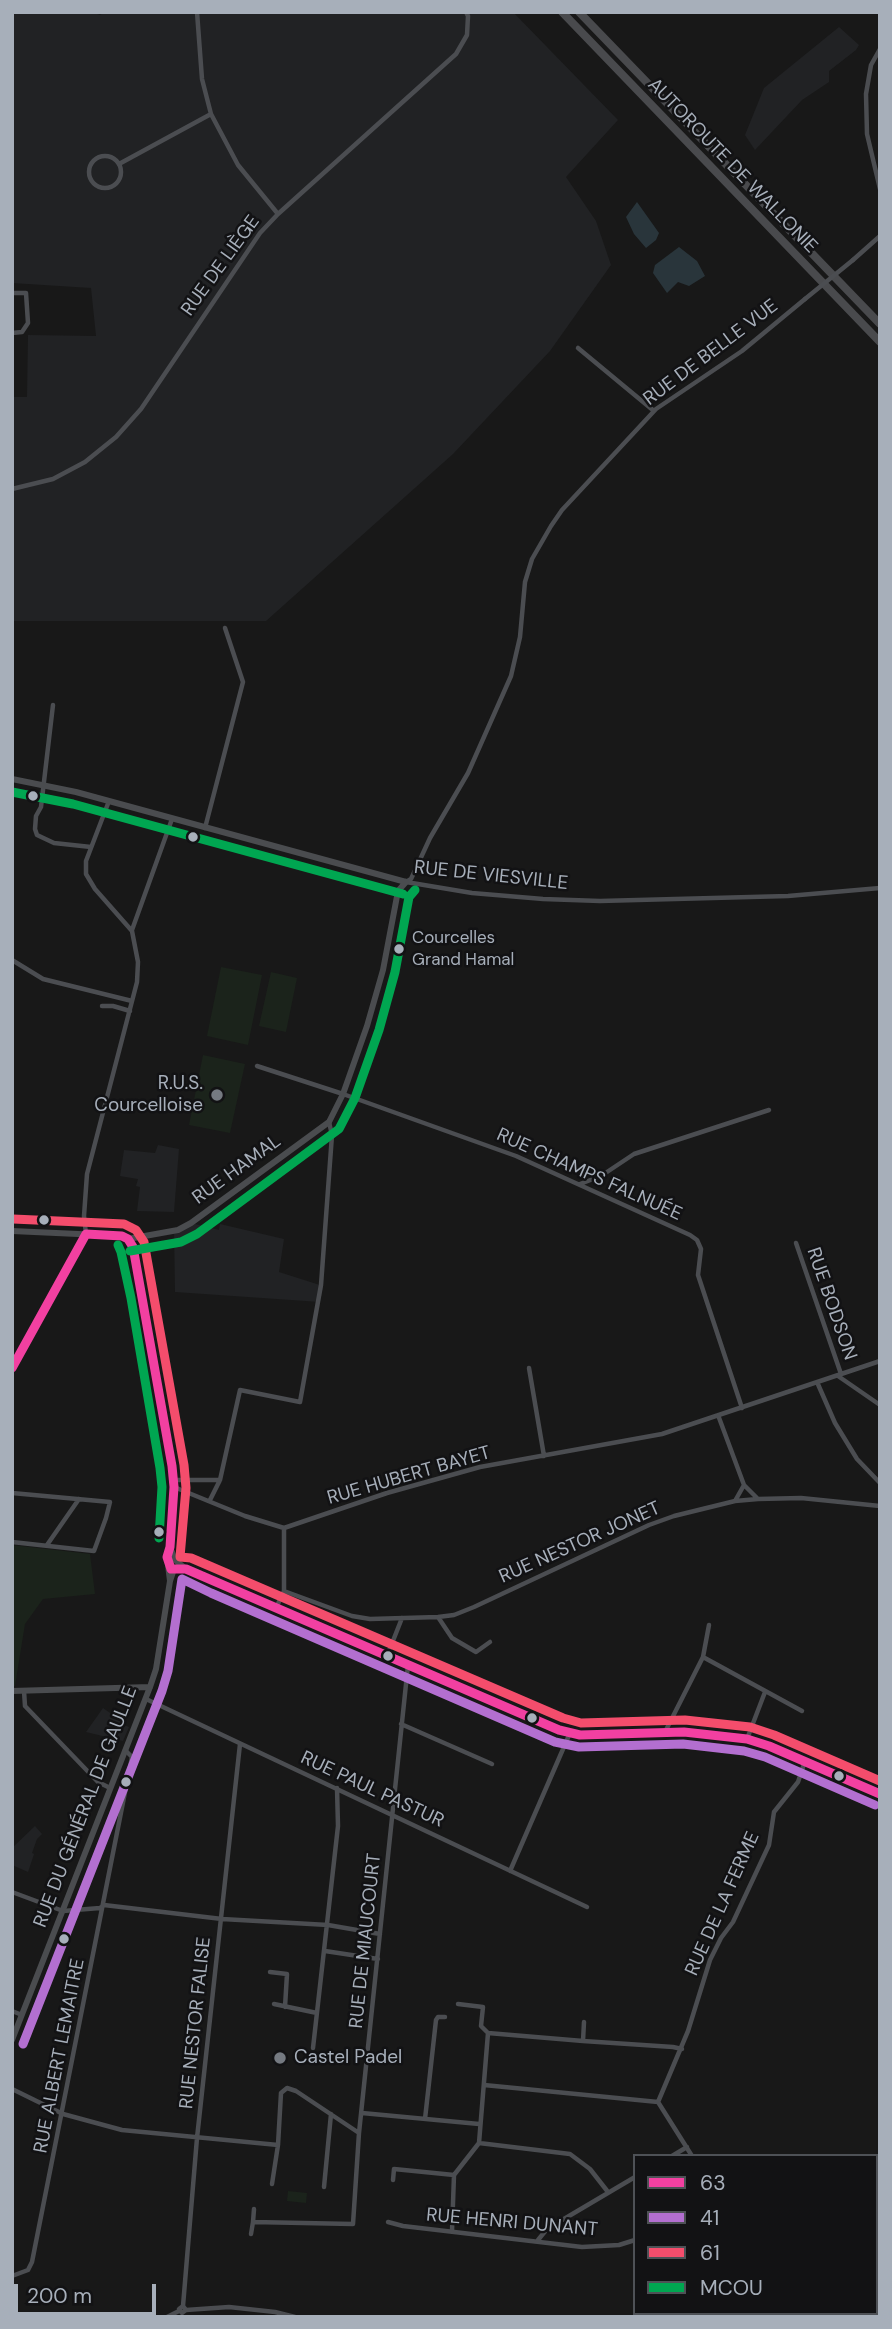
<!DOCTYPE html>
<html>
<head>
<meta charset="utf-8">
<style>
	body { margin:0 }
	#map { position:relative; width:892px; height:2329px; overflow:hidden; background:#181818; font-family:"DM Sans",sans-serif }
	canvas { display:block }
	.frame { position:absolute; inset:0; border:14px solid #a7afba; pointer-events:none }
	.legend { position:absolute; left:633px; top:2154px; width:245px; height:161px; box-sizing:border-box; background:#121214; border:2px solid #4e5156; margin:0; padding:9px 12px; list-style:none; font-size:21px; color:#a7afba }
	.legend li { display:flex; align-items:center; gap:14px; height:35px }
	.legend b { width:35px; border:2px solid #4e5156 }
	.scale { position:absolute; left:14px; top:2284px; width:142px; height:32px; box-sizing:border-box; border:4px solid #a7afba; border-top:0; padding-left:9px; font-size:21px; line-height:24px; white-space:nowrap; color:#a7afba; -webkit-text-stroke:5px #121214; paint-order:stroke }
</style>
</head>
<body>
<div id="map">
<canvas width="892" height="2329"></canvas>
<div class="frame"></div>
<ul class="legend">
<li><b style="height:9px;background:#f240a1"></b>63</li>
<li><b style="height:9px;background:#b36fd0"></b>41</li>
<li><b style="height:9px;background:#f44d6c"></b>61</li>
<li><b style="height:9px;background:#00a651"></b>MCOU</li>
</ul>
<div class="scale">200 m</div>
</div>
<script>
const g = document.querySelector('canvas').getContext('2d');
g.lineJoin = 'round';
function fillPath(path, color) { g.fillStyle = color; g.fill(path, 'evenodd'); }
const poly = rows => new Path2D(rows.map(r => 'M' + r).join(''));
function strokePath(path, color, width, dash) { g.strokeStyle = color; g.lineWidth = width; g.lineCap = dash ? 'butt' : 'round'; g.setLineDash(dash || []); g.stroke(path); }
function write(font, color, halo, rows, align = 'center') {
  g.font = font + ' "DM Sans",sans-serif'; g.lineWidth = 5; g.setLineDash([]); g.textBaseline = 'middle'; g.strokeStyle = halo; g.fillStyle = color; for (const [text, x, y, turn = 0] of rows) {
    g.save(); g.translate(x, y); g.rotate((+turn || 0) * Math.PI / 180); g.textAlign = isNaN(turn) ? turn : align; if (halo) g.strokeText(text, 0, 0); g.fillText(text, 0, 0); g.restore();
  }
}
const built = poly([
	[12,12,91,12,100,15,104,12,513,12,618,120,566,177,596,221,611,265,550,351,453,454,266,621,12,621,12,397,27,397,28,335,96,336,91,288,12,283],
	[839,27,859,45,856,50,829,71,829,82,802,100,755,150,745,135,764,88],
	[158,1145,179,1149,174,1212,137,1211,140,1187,136,1186,138,1179,120,1176,124,1150,155,1153],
	[195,1224,219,1230,220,1224,284,1239,279,1272,323,1286,320,1302,175,1292,174,1228],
	[103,1708,113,1715,117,1709,127,1712,122,1724,129,1727,123,1741,86,1732],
	[35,1826,42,1834,37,1839,32,1853,34,1854,28,1872,12,1865,12,1848]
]);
const green = poly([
	[221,967,262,975,248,1045,207,1036],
	[271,972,297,978,286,1032,259,1026],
	[203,1055,245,1064,230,1133,189,1125],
	[12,1545,90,1554,95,1594,43,1599,25,1624,15,1686,12,1686],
	[288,2191,307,2193,306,2203,287,2201],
	[880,2223,880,2317,727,2317,732,2313,876,2313,876,2225]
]);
const water = poly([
	[637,202,659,233,656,240,646,248,634,234,626,217],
	[679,247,697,261,705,276,689,286,678,282,667,293,653,273,655,265]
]);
const stream = poly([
	[876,2268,880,2268],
	[876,2309,880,2311]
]);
const street = poly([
	[197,12,202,79,211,114,238,165,278,214],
	[880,49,871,65,866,94,867,134,880,189],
	'89 172a16 16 0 1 1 32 0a16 16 0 1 1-32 0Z',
	[119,164,211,114],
	[853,260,880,236],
	[12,293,26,293,28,323,22,332,12,333],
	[578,348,654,411],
	[12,489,53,479,85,462,116,437,141,409,260,233,278,214,456,54,467,35,468,16,466,12],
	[53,705,41,807,36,816,35,829,37,835,54,843,91,847],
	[205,828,243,682,225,628],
	[406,882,411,879,430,838,468,773,511,676,520,637,525,582,532,559,551,526,562,510,656,409,742,351,805,299],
	[406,882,472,893,543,899,600,901,788,896,880,888],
	[132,930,172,819],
	[12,960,43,979,132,1001],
	[102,1006,113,1006,130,1011],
	[257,1066,343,1094,516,1156,690,1235,697,1240,701,1249,698,1275,742,1408],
	[580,1184,601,1176,634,1154,769,1110],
	[796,1243,841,1374],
	[12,1368,86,1234,84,1216,87,1174,137,982,138,962,132,931,95,889,86,874,86,861,109,801],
	[529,1368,544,1456],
	[838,1376,880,1405],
	[817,1382,835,1423,857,1459,880,1483],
	[718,1415,744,1485,735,1501],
	[174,1480,220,1480],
	[744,1485,757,1498],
	[174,1487,245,1516,284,1528],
	[12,1493,110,1502,106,1518,94,1551,12,1542],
	[210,1500,220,1480,240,1390,300,1402,321,1285,332,1135,329,1122],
	[284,1528,387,1493,480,1467,662,1434,880,1361],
	[47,1545,79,1499],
	[284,1591,352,1616,370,1619,438,1617,454,1615,474,1607,649,1525,674,1516,735,1501,758,1499,801,1498,880,1506],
	[276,1608,284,1591,284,1528],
	[438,1617,452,1638,476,1652,490,1642],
	[387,1656,402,1618],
	[703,1657,802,1711],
	[24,1691,25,1706,98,1782,110,1788],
	[146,1699,587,1907],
	[401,1724,492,1764],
	[665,1732,703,1657,709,1625],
	[747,1739,765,1692],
	[510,1871,570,1733],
	[12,1892,63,1911,100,1908,104,1905,222,1919,328,1925,380,1934],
	[325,1951,378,1959],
	[270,1972,287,1974,285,2007],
	[274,2004,317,2013],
	[458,2004,483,2007,481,2026,488,2033],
	[12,2011,22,2015],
	[488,2033,583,2041,584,2022],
	[583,2041,673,2047,682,2049],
	[313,2048,338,1826,337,1788],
	[484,2085,658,2102,692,2156],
	[12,2089,63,2114,122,2130,278,2145],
	[658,2102,688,2031,710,1960,721,1938,733,1922,769,1845,774,1812,798,1782,805,1761],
	[362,2113,479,2124],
	[425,2119,436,2020,438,2017,445,2017],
	[479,2143,570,2154,590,2169,608,2192],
	[672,2156,687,2147],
	[393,2180,394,2169,454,2175],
	[272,2184,278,2145,281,2093,287,2088,296,2091,359,2133],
	[324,2187,331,2114],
	[254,2209,253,2222,353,2224,359,2133,408,1665],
	[388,2222,403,2226,582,2247,619,2245,635,2240],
	[452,2231,454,2175,479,2143,488,2033],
	[251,2234,253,2222],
	[538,2240,547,2229,635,2177],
	[12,2276,28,2270,32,2262,132,1757,125,1750],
	[183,2306,179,2309,182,2313,186,2310,183,2306,197,2138,240,1744],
	[186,2310,229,2307,275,2312,295,2317],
	[167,2317,179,2311]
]);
const secondary = poly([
	[12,779,76,792,406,882],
	[12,1231,122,1236,128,1239,133,1247,172,1466,174,1487,170,1547,167,1557,170,1581],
	[128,1239,178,1230,191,1223,329,1122,343,1094,367,1026,383,970,398,891,406,882],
	[170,1547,175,1560,186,1569,559,1730,580,1735,684,1732,747,1739,769,1746,880,1794],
	[12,1691,150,1687],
	[12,2040,150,1687,156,1669,170,1581,174,1569]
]);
const highway = poly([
	[562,12,880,342],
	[579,12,880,324]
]);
const rail = poly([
	[876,2212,880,2210],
	[712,2317,716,2313]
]);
const streetBridge = poly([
	[805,299,853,260]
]);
const bus1 = poly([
	[86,1234,122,1236,128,1239,133,1247,172,1466,174,1487,170,1547,167,1557,171,1569,186,1569,559,1730,580,1735,684,1732,747,1739,769,1746,880,1794],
	[12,1368,86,1234]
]);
const bus2 = poly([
	[23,2044,162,1691,168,1671,182,1579,211,1593,555,1742,579,1747,683,1744,744,1751,765,1757,875,1805]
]);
const bus3 = poly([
	[13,1219,124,1224,136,1230,144,1242,184,1465,186,1488,180,1557,191,1558,563,1718,581,1723,685,1720,750,1727,774,1735,880,1781]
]);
const bus4 = poly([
	[12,792,73,804,403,894],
	[118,1245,121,1252,131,1298,160,1468,162,1487,159,1538],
	[130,1251,181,1242,197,1234,339,1129,355,1098,379,1030,395,972,409,897,415,890]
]);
const markers = [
	[33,796,6,"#a7afba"],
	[193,837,6,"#a7afba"],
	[399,949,6,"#a7afba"],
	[217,1095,7,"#757a81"],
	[44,1220,6,"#a7afba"],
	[159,1532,6,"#a7afba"],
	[388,1656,6,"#a7afba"],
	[532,1718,6,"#a7afba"],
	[839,1776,6,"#a7afba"],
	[126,1782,6,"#a7afba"],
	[64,1939,6,"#a7afba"],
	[280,2058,7,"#757a81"]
];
const busNames = [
	["Courcelles",412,939],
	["Grand Hamal",412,961]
];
const streetNames = [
	["AUTOROUTE DE WALLONIE",732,166,46],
	["RUE DE LIÈGE",221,266,-54],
	["RUE DE BELLE VUE",711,353,-37],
	["RUE DE VIESVILLE",491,876,6],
	["RUE HAMAL",237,1170,-36],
	["RUE CHAMPS FALNUÉE",589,1175,24],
	["RUE BODSON",831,1304,71],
	["RUE HUBERT BAYET",409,1476,-16],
	["RUE NESTOR JONET",580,1543,-24],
	["RUE PAUL PASTUR",372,1790,25],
	["RUE DU GÉNÉRAL DE GAULLE",86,1807,-69],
	["RUE DE LA FERME",723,1904,-66],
	["RUE DE MIAUCOURT",366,1941,-84],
	["RUE NESTOR FALISE",196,2023,-84],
	["RUE ALBERT LEMAITRE",60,2056,-79],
	["RUE HENRI DUNANT",512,2223,5]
];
const poiNames = [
	["R.U.S.",203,1084],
	["Courcelloise",203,1106],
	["Castel Padel",294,2058,"left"]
];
fillPath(built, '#212224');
fillPath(green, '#1b231b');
fillPath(water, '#29353b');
strokePath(stream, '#29353b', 2);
strokePath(street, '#4b4d51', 4.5);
strokePath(secondary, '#4a4c4f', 6);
strokePath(highway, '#494a4d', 8);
strokePath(rail, '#4c4d50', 4.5);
strokePath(rail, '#121214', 2, [5]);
strokePath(streetBridge, '#4b4d51', 4.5);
strokePath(bus1, '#f240a1', 9);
strokePath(bus2, '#b36fd0', 9);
strokePath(bus3, '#f44d6c', 9);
strokePath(bus4, '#00a651', 9);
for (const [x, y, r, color] of markers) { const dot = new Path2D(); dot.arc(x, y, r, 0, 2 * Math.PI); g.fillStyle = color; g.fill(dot); strokePath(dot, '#121214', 2.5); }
write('17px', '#a7afba', '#121214', busNames, 'left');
write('19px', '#a7afba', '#121214', streetNames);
write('19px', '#a7afba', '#121214', poiNames, 'right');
</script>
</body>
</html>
